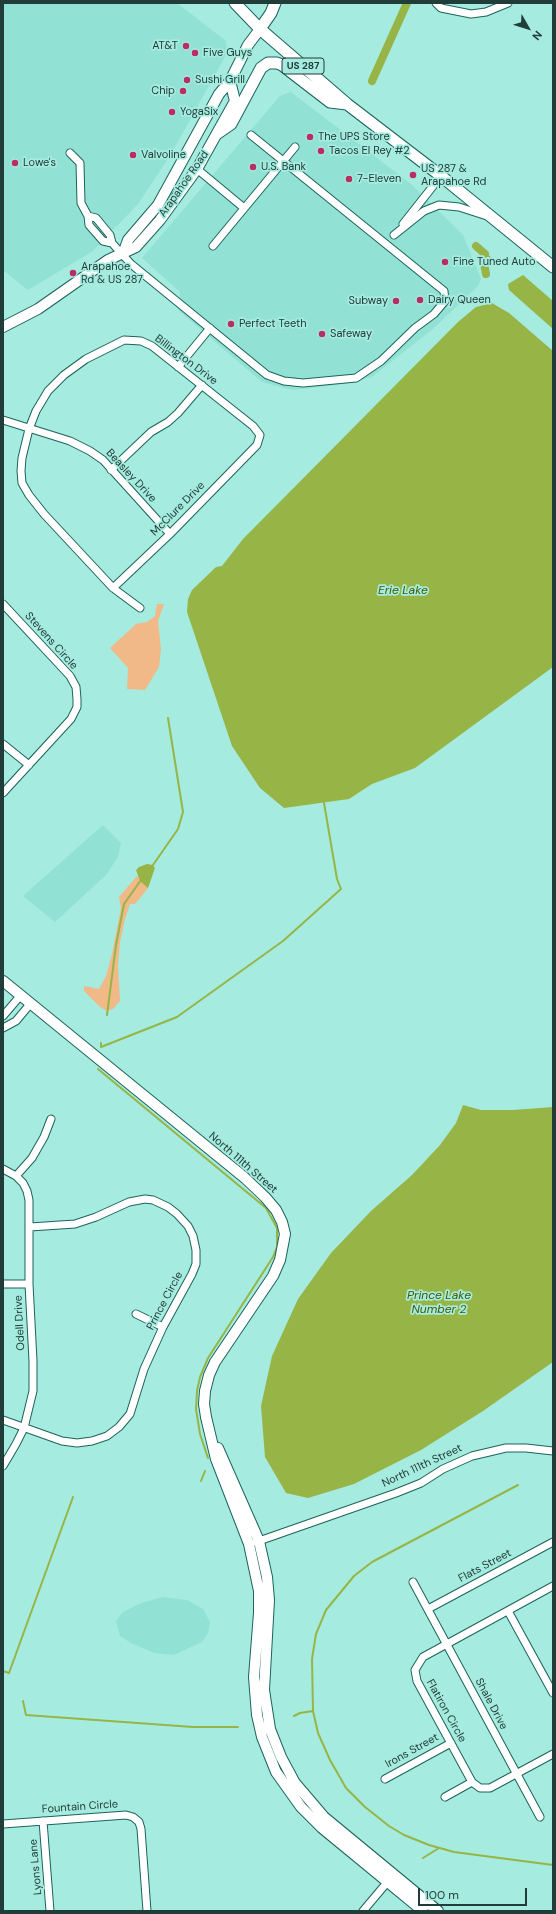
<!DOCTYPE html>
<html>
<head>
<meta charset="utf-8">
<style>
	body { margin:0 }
	#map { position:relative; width:556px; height:1914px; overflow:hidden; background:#a6ebdf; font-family:"DM Sans",sans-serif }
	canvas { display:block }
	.frame { position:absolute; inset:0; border:4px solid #213d39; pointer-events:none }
	.north { position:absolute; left:508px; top:8px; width:40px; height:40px; -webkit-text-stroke:3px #a6ebdf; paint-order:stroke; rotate:129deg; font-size:11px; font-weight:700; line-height:16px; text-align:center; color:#213d39 }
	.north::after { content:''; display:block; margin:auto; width:14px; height:18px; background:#213d39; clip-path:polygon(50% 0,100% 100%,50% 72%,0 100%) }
	.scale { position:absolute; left:418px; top:1888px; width:109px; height:18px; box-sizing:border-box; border:2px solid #213d39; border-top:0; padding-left:5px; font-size:12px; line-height:14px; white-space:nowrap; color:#213d39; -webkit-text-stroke:3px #a6ebdf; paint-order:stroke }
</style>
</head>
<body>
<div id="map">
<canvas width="556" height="1914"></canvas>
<div class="frame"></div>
<div class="north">N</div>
<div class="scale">100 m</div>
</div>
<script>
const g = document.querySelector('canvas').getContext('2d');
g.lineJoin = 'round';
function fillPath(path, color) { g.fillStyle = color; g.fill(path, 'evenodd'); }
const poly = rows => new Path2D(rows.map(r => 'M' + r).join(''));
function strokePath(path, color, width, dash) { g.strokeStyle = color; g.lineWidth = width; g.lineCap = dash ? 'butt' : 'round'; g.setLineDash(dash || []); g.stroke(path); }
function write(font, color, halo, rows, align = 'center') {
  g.font = font + ' "DM Sans",sans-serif'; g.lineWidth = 3.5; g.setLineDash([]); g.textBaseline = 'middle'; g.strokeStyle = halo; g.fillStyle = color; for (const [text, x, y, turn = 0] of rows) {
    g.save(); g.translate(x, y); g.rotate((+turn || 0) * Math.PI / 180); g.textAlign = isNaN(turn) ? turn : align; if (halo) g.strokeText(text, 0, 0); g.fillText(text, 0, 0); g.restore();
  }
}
const built = poly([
	[3,3,177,3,226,41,227,53,170,156,138,204,93,251,28,290,3,270],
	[291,92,411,184,463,235,481,279,478,286,434,328,372,377,345,384,292,390,262,382,178,310,180,292,142,258,280,96],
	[103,825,121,843,118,857,106,875,55,922,23,896],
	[163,1597,187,1600,203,1609,210,1622,208,1633,202,1642,174,1655,154,1653,131,1643,120,1636,116,1621,123,1612,141,1603]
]);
const green = poly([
	[157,604,164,604,158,621,161,649,159,667,145,690,127,689,128,668,110,648,136,624,147,622,155,616],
	[137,876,148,888,135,904,130,904,125,919,120,942,118,966,120,1001,113,1009,107,1011,100,1007,84,991,84,986,99,989,106,976,112,954,121,908,119,897]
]);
const water = poly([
	[523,275,553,301,553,329,509,290,508,284],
	[492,303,509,313,553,351,553,667,415,768,372,784,349,799,284,808,260,788,232,746,187,612,188,599,192,590,216,567,222,566,243,539,458,322,476,307],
	[147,864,153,865,155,868,148,888,140,881,136,870,139,867],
	[463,1105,481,1110,513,1110,553,1107,553,1362,483,1411,421,1450,354,1484,308,1498,286,1493,265,1457,261,1406,272,1356,298,1299,331,1253,371,1211,412,1175,440,1145,456,1123]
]);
const stream = poly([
	[485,254,498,263],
	[153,865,178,829,183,812,168,718],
	[107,1015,116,945,124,904,141,880],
	[101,1043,101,1047,177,1017,283,941,341,889,337,879,324,803],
	[98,1069,266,1208,277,1228,277,1247,273,1257,208,1358,200,1377,197,1391,196,1409,200,1434,208,1458],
	[201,1481,205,1471],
	[3,1671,9,1673,73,1497],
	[23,1701,26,1715,193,1727,238,1727],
	[313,1711,312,1659,316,1634,326,1610,354,1576,372,1562,518,1485],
	[294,1716,300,1713,313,1711,318,1733,330,1760,346,1788,365,1807,389,1826,404,1835,429,1845,454,1852,553,1865],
	[423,1858,439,1848]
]);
const canal = poly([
	[372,81,407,3],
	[476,246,485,254],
	[484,263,486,274]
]);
const street = poly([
	[436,3,441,8,471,14,486,12,508,3],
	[70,153,80,163,81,203,88,216,89,225,103,241,112,243],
	[197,169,244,208],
	[88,216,96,218,110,235,112,243,131,264,267,375,284,381,303,383,356,378,381,361,415,328,434,314,445,301,444,291,251,135],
	[403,224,441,176],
	[394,235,424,211,439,205,459,207,487,216],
	[213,246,295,147],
	[178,367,210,328],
	[3,420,70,441,90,451,103,460,170,534],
	[111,470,151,432,168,422,178,413,202,385],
	[113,588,170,534,257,445,260,435,253,426,152,346,141,341,124,340,86,359,64,375,48,391,36,411,29,429,22,458,21,471,22,483,29,495,44,514,113,588,140,608],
	[3,604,70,676,76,687,77,699,77,707,71,719,3,793],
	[3,744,29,765],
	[3,1016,21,995],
	[3,1028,16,1021,31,1003],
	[3,1169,16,1176,23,1183,27,1191,29,1200,29,1284,33,1361,33,1391,24,1428,16,1444,3,1466],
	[16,1176,32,1158,44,1137,51,1119],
	[3,1284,29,1284],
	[136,1314,163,1327],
	[3,1420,62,1441,77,1443,92,1441,107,1436,119,1427,130,1414,144,1369,163,1327,192,1274,196,1264,196,1250,193,1236,188,1226,177,1214,168,1207,153,1200,145,1199,129,1202,96,1217,75,1224,30,1227],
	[256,1542,396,1493,421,1483,443,1469,472,1456,506,1448,526,1448,553,1451],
	[413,1582,540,1817],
	[553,1586,423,1657,415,1670,417,1681,472,1782,480,1788,490,1788,553,1754],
	[428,1609,553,1542],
	[508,1611,553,1693],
	[385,1779,451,1743],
	[445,1797,472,1782],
	[43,1821,50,1911],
	[3,1824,126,1815,133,1817,139,1822,141,1829,147,1911],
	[363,1911,390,1879]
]);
const secondary = poly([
	[123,254,128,240,158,205,219,94,230,81,248,45,260,29],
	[3,327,38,309,108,260,136,247,160,220,197,169,235,101,230,81],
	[3,981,245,1178,265,1197,276,1210,282,1222,285,1234,280,1260,273,1276,215,1362,209,1375,205,1391,204,1404,206,1417,216,1459,249,1544,259,1591,259,1613,254,1677,257,1715,262,1737,276,1772,301,1807,322,1828,423,1911],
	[218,1448,259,1541,267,1577,269,1600,264,1690,270,1729,281,1757,295,1783,324,1817,438,1911]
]);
const primary = poly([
	[235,3,260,29,347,104,441,176,553,267],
	[260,29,271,13,275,3],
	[218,133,231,124,261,68,268,63,277,63,282,65,330,102,347,104]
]);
const markers = [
	[186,46,4,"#ba2d63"],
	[195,53,4,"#ba2d63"],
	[187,80,4,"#ba2d63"],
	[183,91,4,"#ba2d63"],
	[172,112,4,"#ba2d63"],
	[310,137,4,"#ba2d63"],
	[321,151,4,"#ba2d63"],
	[133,155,4,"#ba2d63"],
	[15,163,4,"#ba2d63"],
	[253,167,4,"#ba2d63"],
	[413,175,4,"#ba2d63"],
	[349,179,4,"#ba2d63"],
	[445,262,4,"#ba2d63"],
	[73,273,4,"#ba2d63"],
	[420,300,4,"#ba2d63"],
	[396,301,4,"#ba2d63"],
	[231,324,4,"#ba2d63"],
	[322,334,4,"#ba2d63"]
];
const shields = [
	[303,66,42]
];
const shieldNames = [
	["US 287",303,66]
];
const poiNames = [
	["AT&T",178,46,"right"],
	["Five Guys",203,53],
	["Sushi Grill",195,80],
	["Chip",175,91,"right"],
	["YogaSix",180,112],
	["The UPS Store",318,137],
	["Tacos El Rey #2",329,151],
	["Valvoline",141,155],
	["Lowe's",23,163],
	["U.S. Bank",261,167],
	["US 287 &",421,169],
	["Arapahoe Rd",421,182],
	["7-Eleven",357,179],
	["Fine Tuned Auto",453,262],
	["Arapahoe",81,267],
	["Rd & US 287",81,280],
	["Dairy Queen",428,300],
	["Subway",388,301,"right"],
	["Perfect Teeth",239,324],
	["Safeway",330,334]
];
const streetNames = [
	["Arapahoe Road",184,184,-55],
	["Billington Drive",186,360,37],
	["Beasley Drive",131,476,47],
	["McClure Drive",178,509,-45],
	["Stevens Circle",51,641,48],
	["North 111th Street",243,1163,41],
	["Prince Circle",165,1301,-62],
	["Odell Drive",20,1323,-93],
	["North 111th Street",422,1466,-25],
	["Flats Street",485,1566,-28],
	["Shale Drive",491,1704,62],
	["Flatiron Circle",446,1711,61],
	["Irons Street",412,1751,-29],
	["Fountain Circle",80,1807,-4],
	["Lyons Lane",36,1867,-95]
];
const waterNames = [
	["Erie Lake",403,591],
	["Prince Lake",439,1296],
	["Number 2",439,1310]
];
fillPath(built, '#91e1d4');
fillPath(green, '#f0b987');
fillPath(water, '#96b546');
strokePath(stream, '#96b546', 2);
strokePath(canal, '#96b546', 8);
strokePath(street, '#1c635a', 9);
strokePath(secondary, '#1c635a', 12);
strokePath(primary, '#1c635a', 13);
strokePath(street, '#fff', 7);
strokePath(secondary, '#fff', 10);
strokePath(primary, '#fff', 11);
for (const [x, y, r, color] of markers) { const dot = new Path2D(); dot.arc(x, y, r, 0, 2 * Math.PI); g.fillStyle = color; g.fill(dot); strokePath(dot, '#a6ebdf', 1.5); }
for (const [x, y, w] of shields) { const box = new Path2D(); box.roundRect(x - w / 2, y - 8, w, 16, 3); g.fillStyle = '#a6ebdf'; g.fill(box); strokePath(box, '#213d39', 1); }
write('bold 10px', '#213d39', null, shieldNames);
write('11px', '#213d39', '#a6ebdf', poiNames, 'left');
write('11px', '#213d39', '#a6ebdf', streetNames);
write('italic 12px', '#445702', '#a6ebdf', waterNames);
</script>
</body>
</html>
